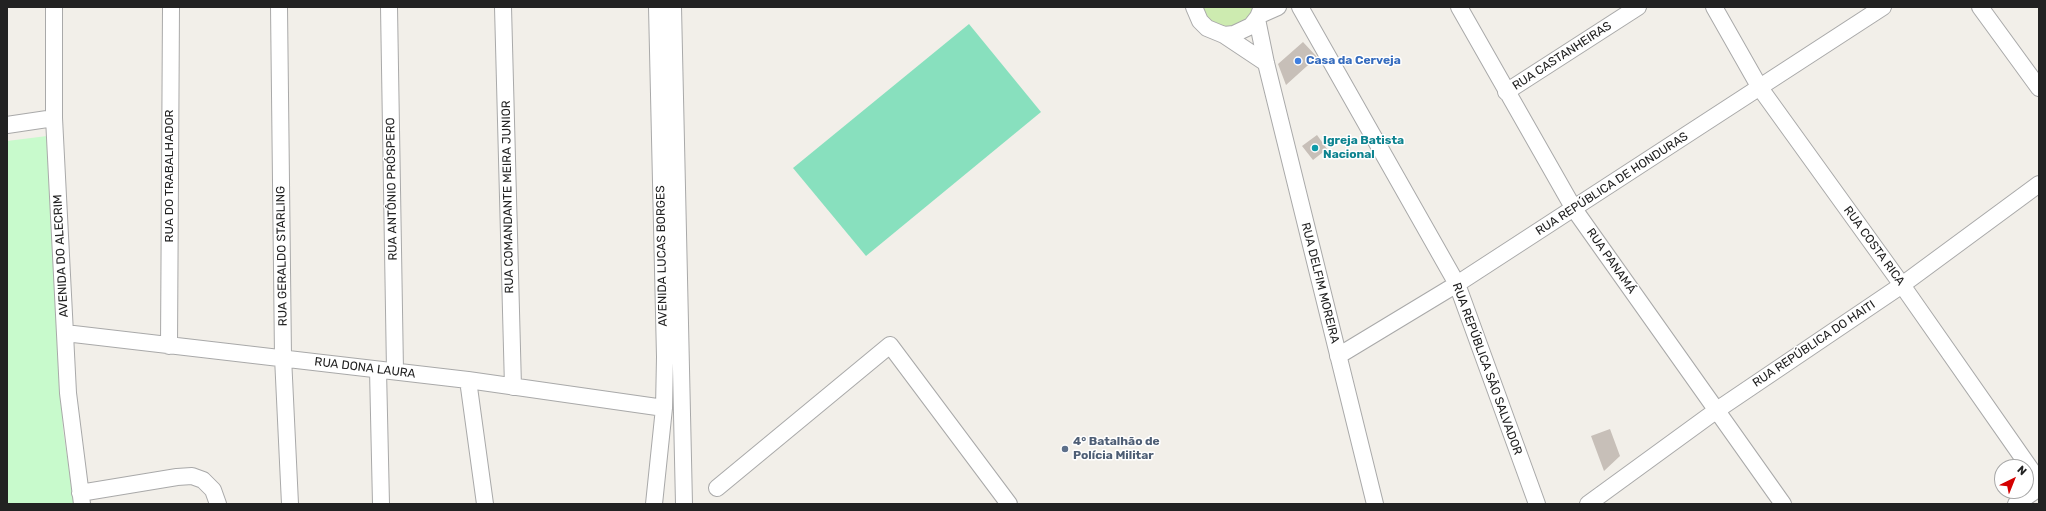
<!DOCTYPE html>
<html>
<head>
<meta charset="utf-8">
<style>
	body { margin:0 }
	#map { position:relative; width:2046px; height:511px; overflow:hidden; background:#f2efe9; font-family:Rubik,sans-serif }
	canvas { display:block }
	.frame { position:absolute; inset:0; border:8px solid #222; pointer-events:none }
	.north { position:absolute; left:1994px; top:459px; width:40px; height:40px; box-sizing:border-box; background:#fff; border:1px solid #a7a7a7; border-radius:50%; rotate:43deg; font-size:11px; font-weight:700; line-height:16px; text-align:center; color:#222 }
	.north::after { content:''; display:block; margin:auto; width:14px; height:18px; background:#d40000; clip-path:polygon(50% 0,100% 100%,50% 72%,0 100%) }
</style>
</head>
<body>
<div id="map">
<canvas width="2046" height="511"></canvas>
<div class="frame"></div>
<div class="north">N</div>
</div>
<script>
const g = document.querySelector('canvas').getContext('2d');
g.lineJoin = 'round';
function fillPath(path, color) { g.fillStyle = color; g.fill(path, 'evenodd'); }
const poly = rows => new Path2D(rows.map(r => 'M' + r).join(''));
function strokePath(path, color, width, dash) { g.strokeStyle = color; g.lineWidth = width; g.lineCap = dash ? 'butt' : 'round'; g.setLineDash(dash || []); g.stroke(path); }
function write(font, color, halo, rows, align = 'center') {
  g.font = font + ' Rubik,sans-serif'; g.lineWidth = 3; g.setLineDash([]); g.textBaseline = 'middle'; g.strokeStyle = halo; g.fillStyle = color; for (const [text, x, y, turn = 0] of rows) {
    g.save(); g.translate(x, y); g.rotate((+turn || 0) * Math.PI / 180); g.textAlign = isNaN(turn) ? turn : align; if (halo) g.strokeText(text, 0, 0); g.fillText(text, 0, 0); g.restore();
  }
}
const grass = poly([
	[1199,7,1256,7,1247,23,1233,30,1205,19]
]);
const park = poly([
	[47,136,63,429,74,504,7,504,7,141]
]);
const pitch = poly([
	[969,24,1041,112,866,256,793,168]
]);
const building = poly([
	[1303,42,1317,57,1286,85,1278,64],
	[1317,135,1327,149,1313,160,1302,146],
	[1610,429,1620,456,1604,471,1591,436]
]);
const minor = poly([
	[54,7,54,118,68,393,82,504],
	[279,7,283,357,290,504],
	[389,7,395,371],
	[503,7,513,387],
	[673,7,684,504],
	[1194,7,1200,21,1207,28,1224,35,1234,34,1251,26,1258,17,1262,7],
	[1300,7,1457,284,1537,504],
	[1459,7,1574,209,1783,504],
	[1714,7,1760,88,1902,285,2039,481],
	[1980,7,2039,88],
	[1260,15,1278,7],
	[1257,19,1266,63,1375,504],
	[1224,35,1266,63],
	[1506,92,1638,7],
	[7,125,54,118],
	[65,333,468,380,664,408],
	[169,346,171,7],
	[1338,356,1457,284,1883,7],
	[378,370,381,504],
	[468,380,485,504],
	[717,488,890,345,1009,504],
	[80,493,177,477,192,476,203,480,213,490,218,504],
	[654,504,664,408,665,357,657,7],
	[1588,504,1717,410,1902,285,2039,184],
	[2016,504,2039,488]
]);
const markers = [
	[1298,61,4,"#3f7fe0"],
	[1315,148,4,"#0f9aa8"],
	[1065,449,4,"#5c6f8a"]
];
const streetNames = [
	["RUA CASTANHEIRAS",1562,56,-33],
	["RUA DO TRABALHADOR",170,176,-90],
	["RUA REPÚBLICA DE HONDURAS",1612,184,-33],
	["RUA ANTÔNIO PRÓSPERO",392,189,-91],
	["RUA COMANDANTE MEIRA JUNIOR",508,197,-91],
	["RUA COSTA RICA",1874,246,54],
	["AVENIDA DO ALECRIM",61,256,-93],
	["RUA GERALDO STARLING",282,256,-91],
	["AVENIDA LUCAS BORGES",662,256,-91],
	["RUA PANAMÁ",1611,261,55],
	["RUA DELFIM MOREIRA",1320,283,76],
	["RUA REPÚBLICA DO HAITI",1814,344,-34],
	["RUA DONA LAURA",365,368,7],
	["RUA REPÚBLICA SÃO SALVADOR",1487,369,70]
];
const shopNames = [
	["Casa da Cerveja",1306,61]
];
const cultureNames = [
	["Igreja Batista",1323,141],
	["Nacional",1323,155]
];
const serviceNames = [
	["4° Batalhão de",1073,442],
	["Polícia Militar",1073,456]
];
fillPath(grass, '#cdebb0');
fillPath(park, '#c8facc');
fillPath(pitch, '#88e0be');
fillPath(building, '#c7bfb8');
strokePath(minor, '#a9a9a9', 18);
strokePath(minor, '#fff', 16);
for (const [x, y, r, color] of markers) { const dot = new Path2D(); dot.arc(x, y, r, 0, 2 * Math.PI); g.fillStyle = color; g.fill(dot); strokePath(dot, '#fff', 1.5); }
write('12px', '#222', '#fff', streetNames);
write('bold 12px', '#366cbe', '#fff', shopNames, 'left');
write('bold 12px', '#0d838f', '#fff', cultureNames, 'left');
write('bold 12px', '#4e5e75', '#fff', serviceNames, 'left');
</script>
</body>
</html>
